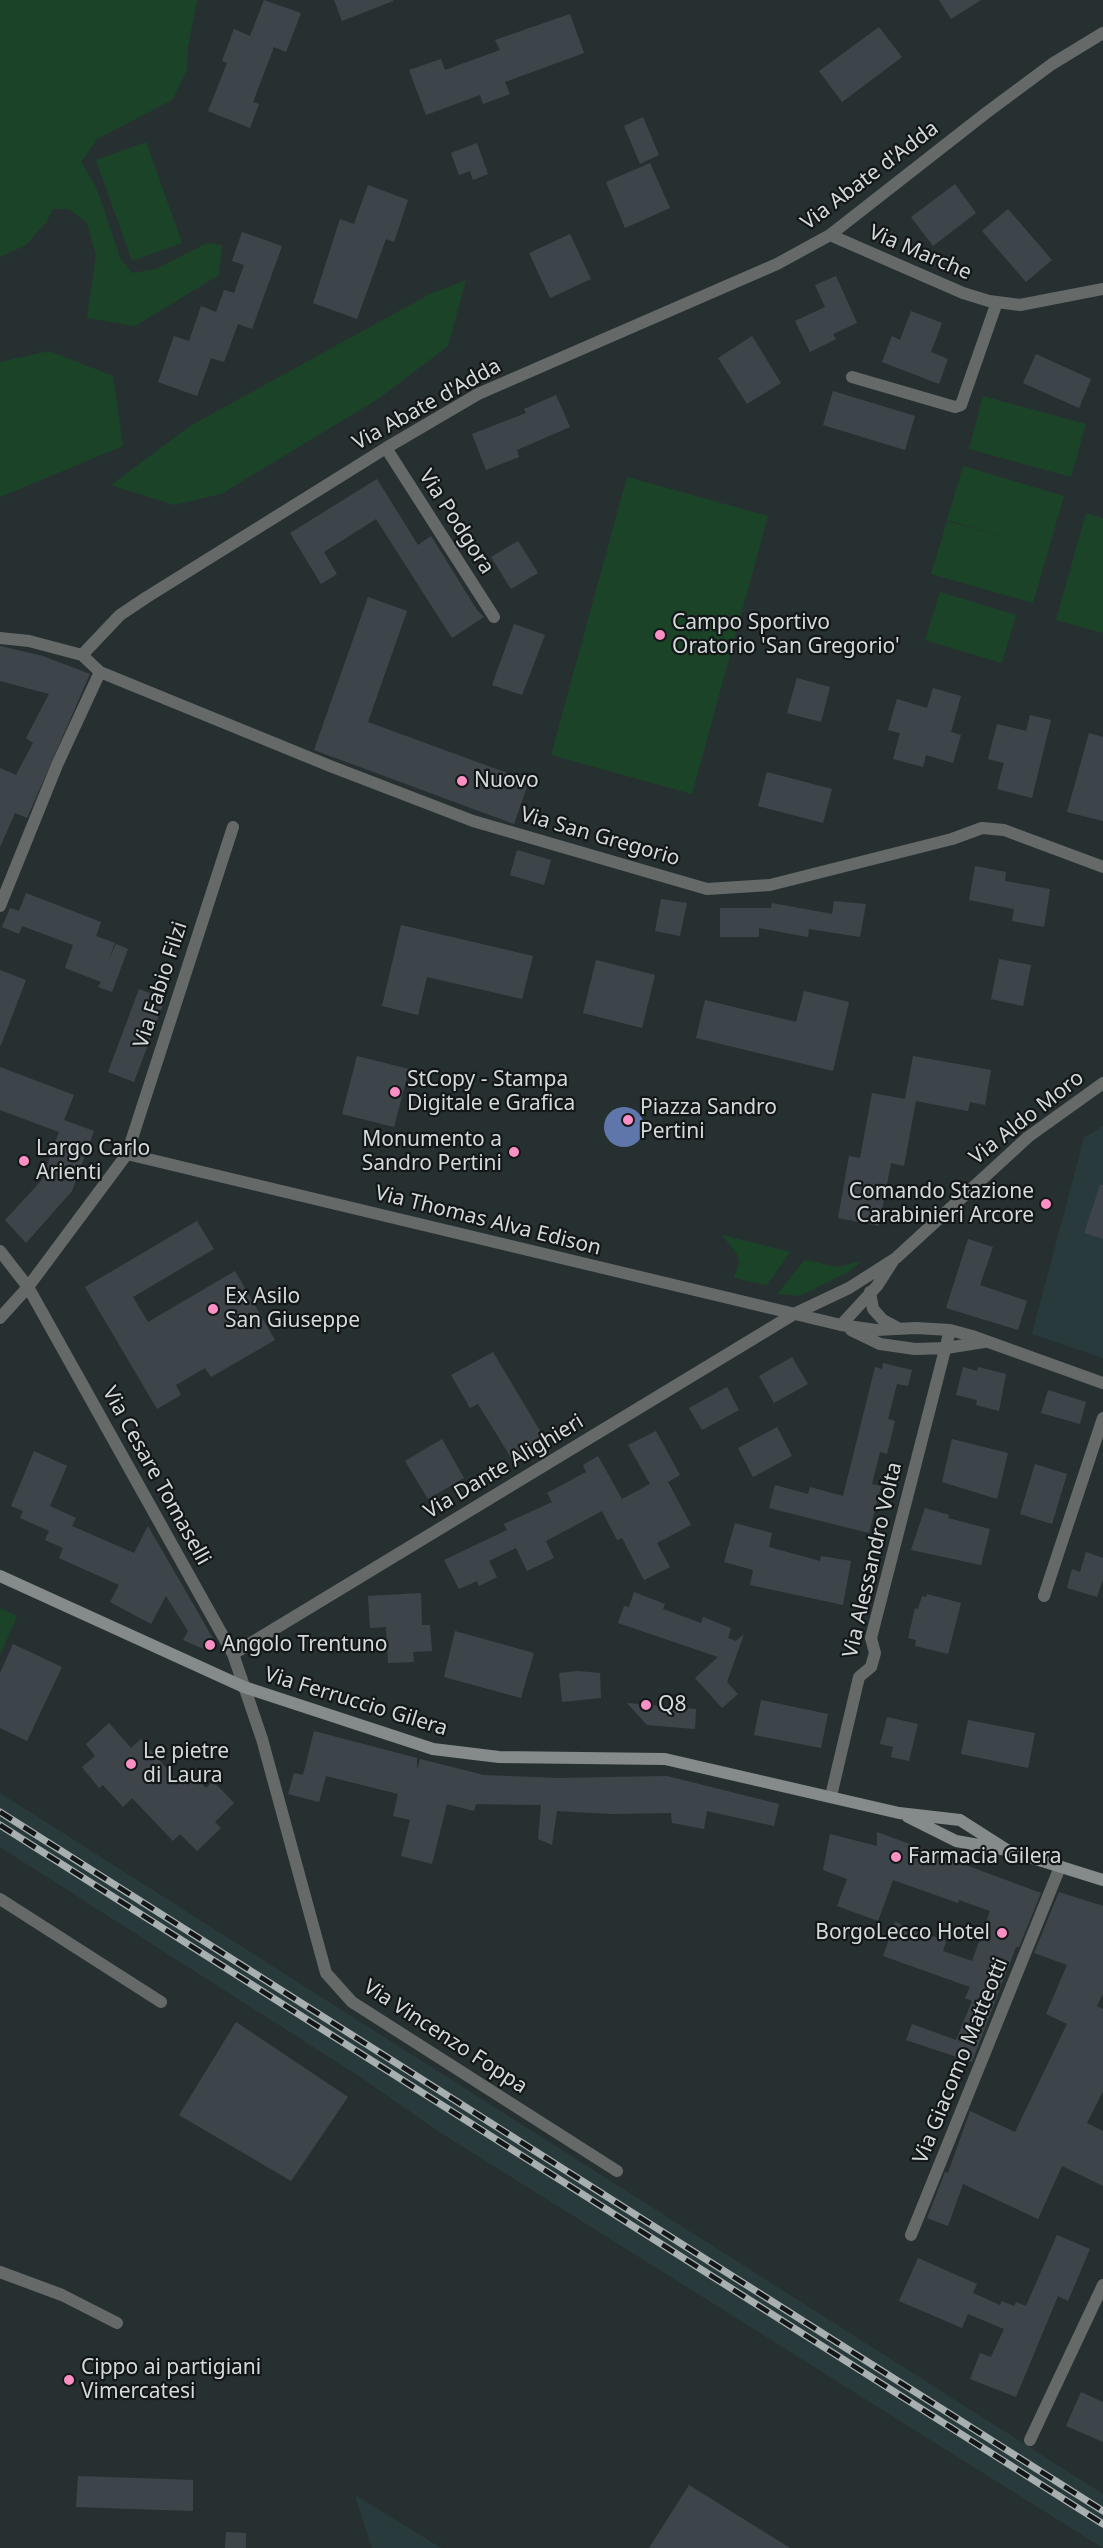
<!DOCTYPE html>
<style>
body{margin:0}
canvas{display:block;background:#273031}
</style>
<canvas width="1103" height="2548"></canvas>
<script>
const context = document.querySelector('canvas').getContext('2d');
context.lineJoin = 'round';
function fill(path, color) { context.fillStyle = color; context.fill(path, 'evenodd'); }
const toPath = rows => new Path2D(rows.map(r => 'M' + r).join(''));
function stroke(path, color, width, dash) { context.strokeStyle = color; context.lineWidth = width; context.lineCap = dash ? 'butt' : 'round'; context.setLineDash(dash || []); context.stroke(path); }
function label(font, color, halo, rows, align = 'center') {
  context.font = font + ' "Noto Sans",sans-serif'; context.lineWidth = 4.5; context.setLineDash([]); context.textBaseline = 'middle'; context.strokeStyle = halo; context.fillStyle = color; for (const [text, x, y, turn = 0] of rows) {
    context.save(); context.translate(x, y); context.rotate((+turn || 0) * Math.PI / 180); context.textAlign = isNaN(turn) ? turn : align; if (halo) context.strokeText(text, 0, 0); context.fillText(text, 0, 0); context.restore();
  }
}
const built = toPath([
 [1103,1126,1103,1358,1032,1334,1084,1138],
 [0,1793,1103,2494,1103,2548,438,2131,362,2078,0,1847],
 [355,2495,441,2548,372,2548]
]);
const green = toPath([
 [0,0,197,0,188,47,187,70,172,100,97,139,81,162,96,187,121,260,132,273,156,269,207,243,222,245,219,275,135,326,87,318,96,255,87,223,69,209,53,209,47,221,26,245,0,257],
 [146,142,182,243,132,261,96,160],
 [466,280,448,346,378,399,221,494,174,505,111,485,190,426,430,294],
 [49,351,113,376,123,446,0,497,0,362],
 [983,396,1086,424,1071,477,969,449],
 [963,466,1064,496,1033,603,931,574,947,521,1017,541,947,520],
 [627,477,768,516,692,794,551,755],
 [1086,513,1103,518,1103,633,1056,620],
 [940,592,1016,615,1002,663,925,640],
 [722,1235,790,1252,767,1285,734,1278,739,1263,737,1254],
 [805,1260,838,1267,862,1261,848,1272,800,1296,777,1294],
 [0,1608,17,1616,0,1655]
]);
const water = toPath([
 '604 1127a20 20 0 1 1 40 0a20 20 0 1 1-40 0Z'
]);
const building = toPath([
 [264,0,301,13,286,52,274,47,253,102,259,104,250,128,208,111,227,63,222,61,234,29,250,36],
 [334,0,393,0,393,1,342,21],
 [939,0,981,0,951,19],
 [570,14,584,53,505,82,510,94,483,104,480,95,426,115,409,70,441,59,445,70,500,50,495,40],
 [879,27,902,57,842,102,819,71],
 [643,117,659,155,640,164,624,126],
 [477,143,488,174,473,180,470,171,459,175,451,153],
 [650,163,670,208,625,228,606,182],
 [955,184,976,213,933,246,911,217],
 [368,185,408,200,394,242,386,239,357,319,313,303,340,219,354,224],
 [1008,209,1052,260,1026,282,982,231],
 [242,232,282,246,252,329,238,324,224,362,211,358,197,396,158,382,174,336,189,341,201,306,216,312,224,290,234,293,244,265,232,261],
 [570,234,591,279,550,298,529,253],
 [836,276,857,323,833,334,836,339,810,352,795,321,825,307,815,285],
 [911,311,942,323,931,352,948,359,939,384,882,362,892,336,900,340],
 [752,336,781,383,747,404,718,358],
 [1036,354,1091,379,1079,408,1023,383],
 [833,391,915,416,905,450,823,425],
 [556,395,570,427,517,450,519,457,486,470,472,434,526,413,524,409],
 [377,479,418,545,431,536,477,610,484,617,452,638,376,519,324,552,337,574,321,584,290,533],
 [518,541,538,573,511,589,491,557],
 [368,597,407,611,368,722,529,781,514,824,314,750],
 [514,624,545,635,522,695,492,685],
 [0,646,43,656,90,674,27,818,15,813,0,847,0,768,16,775,33,743,26,738,49,694,0,681],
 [797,678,830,687,821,722,787,713],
 [933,688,961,696,951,732,961,735,953,763,926,755,923,767,893,759,900,733,888,730,897,699,927,708],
 [1030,715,1051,720,1032,798,997,789,1004,763,988,759,997,724,1026,731],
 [1089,733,1103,737,1103,821,1067,812],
 [767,772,832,789,823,823,758,806],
 [517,850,551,860,544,885,510,875],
 [975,866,1006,872,1005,881,1050,889,1044,927,1012,921,1014,909,969,900],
 [26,893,101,922,96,936,115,943,108,961,116,944,128,949,112,992,98,987,101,982,65,968,73,945,22,926,19,934,2,927,10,908,19,911],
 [661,899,687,903,680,936,655,931],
 [834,901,866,904,860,937,809,929,808,937,759,928,759,937,720,937,720,908,771,908,772,903,832,914],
 [401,925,533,956,522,999,427,977,418,1015,382,1006],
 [999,959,1031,965,1023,1006,991,999],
 [596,960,655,975,642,1028,583,1013],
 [0,970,26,980,1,1045,0,1045],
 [139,989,165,999,134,1082,108,1072],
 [804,991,849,1002,833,1071,696,1038,705,1000,796,1022],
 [357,1056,409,1069,394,1127,342,1114],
 [913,1056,991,1070,985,1105,970,1102,968,1111,905,1099],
 [0,1067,74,1095,64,1120,94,1131,72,1191,26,1243,5,1220,42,1180,59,1132,0,1110],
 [872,1093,916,1101,904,1166,891,1163,879,1226,838,1218,849,1156,860,1158],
 [1100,1185,1103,1185,1103,1239,1084,1233],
 [197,1221,214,1249,133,1297,148,1322,235,1271,275,1340,211,1377,205,1368,176,1385,181,1395,157,1409,85,1287],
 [968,1239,993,1247,980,1285,1027,1301,1018,1330,946,1308],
 [493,1352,546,1441,513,1461,478,1404,470,1408,451,1375],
 [792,1357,808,1384,774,1403,759,1376],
 [883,1363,912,1370,908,1386,897,1384,888,1419,895,1421,887,1454,880,1452,872,1484,881,1486,869,1533,769,1508,775,1485,808,1494,810,1487,843,1496,875,1367,882,1369],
 [963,1367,977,1371,978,1367,1006,1374,999,1411,976,1405,977,1400,956,1395],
 [727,1387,739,1410,702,1430,689,1408],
 [1048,1390,1086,1402,1080,1424,1041,1413],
 [777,1427,792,1456,753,1477,738,1448],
 [656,1431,680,1475,668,1482,691,1525,657,1543,670,1567,644,1580,622,1538,617,1540,602,1511,546,1541,554,1558,527,1571,516,1548,489,1561,497,1577,479,1586,477,1581,459,1589,444,1560,507,1530,504,1524,552,1502,547,1493,586,1472,583,1465,598,1456,622,1499,650,1484,628,1445],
 [442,1439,464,1478,428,1499,405,1461],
 [952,1439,1008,1453,997,1499,942,1482],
 [34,1451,67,1466,50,1506,76,1518,72,1526,134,1553,148,1526,215,1642,208,1651,183,1640,188,1631,166,1596,151,1624,110,1602,119,1585,59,1558,63,1548,45,1540,49,1531,20,1518,23,1511,11,1506],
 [1035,1464,1067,1474,1052,1524,1020,1514],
 [925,1508,949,1515,948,1518,990,1529,981,1565,911,1550],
 [735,1523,772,1533,769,1547,820,1561,821,1556,851,1561,843,1605,750,1585,753,1570,724,1562],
 [1086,1552,1103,1558,1103,1579,1097,1597,1067,1588,1072,1569,1080,1572],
 [634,1592,665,1604,663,1609,701,1623,703,1617,731,1628,728,1638,736,1641,744,1634,727,1682,738,1694,722,1708,695,1678,718,1657,618,1623,624,1606,629,1607],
 [421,1593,422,1625,430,1625,432,1651,413,1652,414,1662,388,1663,386,1627,370,1628,368,1596],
 [927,1594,961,1603,948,1654,915,1646,916,1640,908,1638,915,1608,918,1609,922,1596,926,1597],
 [455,1631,534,1653,521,1698,444,1677],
 [13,1644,62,1667,27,1741,0,1728,0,1673],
 [578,1671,600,1673,601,1698,562,1702,559,1673],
 [761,1700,828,1714,821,1748,754,1735],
 [627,1703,696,1709,695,1729,647,1725],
 [887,1717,918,1724,909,1761,891,1757,893,1747,880,1744],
 [968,1720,1035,1733,1028,1768,961,1754],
 [109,1723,131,1748,141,1739,176,1779,187,1768,206,1788,213,1781,234,1803,215,1822,221,1828,197,1851,180,1834,173,1841,132,1798,123,1807,103,1785,99,1788,82,1767,95,1756,86,1744],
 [314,1731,417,1758,417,1770,420,1759,484,1775,558,1778,667,1776,779,1804,774,1826,707,1811,704,1829,672,1823,671,1813,611,1814,557,1811,552,1845,538,1839,541,1805,476,1804,474,1811,447,1804,432,1864,401,1856,410,1820,393,1816,398,1794,326,1776,319,1802,288,1794,294,1773,303,1775],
 [877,1832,1041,1893,1019,1947,1016,1947,972,2062,906,2040,912,2024,956,2040,972,2001,965,1998,970,1987,883,1956,895,1922,946,1941,943,1951,972,1961,990,1911,959,1900,958,1903,893,1880,878,1921,837,1906,847,1879,823,1870,830,1834,877,1846],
 [1059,1892,1103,1906,1103,1994,1097,2006,1103,2009,1103,2091,1087,2123,1103,2131,1103,2186,1062,2166,1038,2219,963,2184,948,2226,927,2218,945,2172,948,2173,970,2111,1015,2132,1067,2024,1046,2014,1067,1965,1034,1953],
 [236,2022,348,2097,291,2181,179,2115],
 [1057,2235,1090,2249,1068,2301,1058,2296,1016,2397,970,2379,980,2353,991,2357,1004,2329,968,2314,962,2328,899,2301,918,2258,977,2284,973,2293,1000,2305,1002,2301,1014,2306,1016,2302,1026,2306],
 [1081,2392,1103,2402,1103,2442,1066,2426],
 [78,2476,193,2480,193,2511,76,2507],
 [689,2485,790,2548,649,2548],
 [226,2532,246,2533,246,2548,225,2548]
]);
const minor = toPath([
 [830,235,963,293,989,301,1020,305,1103,289],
 [852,377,955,407,961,405,997,302],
 [386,448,494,617],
 [0,638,29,641,82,655],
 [82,655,120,615,147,597,386,448,478,394,777,264,830,235,986,113,1052,64,1103,33],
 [100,672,330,766,473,821,707,889,770,885,952,839,982,828,1004,830,1103,867],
 [0,906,57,765,100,672,82,655],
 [127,1154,841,1325,876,1330,916,1328,950,1330,972,1336,1103,1383],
 [0,1251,28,1287,233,1654,262,1739,326,1973,352,2002,617,2171],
 [870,1292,873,1309,883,1320,898,1328],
 [0,1318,28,1287,127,1154,233,827],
 [841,1325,877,1286,893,1261],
 [851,1330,880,1344,915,1349,946,1348,984,1342],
 [1044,1596,1103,1418],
 [233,1654,794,1314,849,1288,896,1258,1028,1137,1103,1083],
 [831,1796,859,1677,871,1667,875,1653,871,1638,950,1330],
 [0,1899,161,2002],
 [911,2235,1060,1867],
 [0,2272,62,2295,117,2323],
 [1030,2440,1103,2285]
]);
const secondary = toPath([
 [0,1576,244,1687,433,1749,499,1757,665,1759,899,1813,960,1820,1007,1850],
 [908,1817,956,1841,1007,1850,1103,1880]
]);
const rail = toPath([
 [0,1812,1103,2511],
 [0,1825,1103,2524]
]);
const markers = [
 [660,635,6,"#fc8fc3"],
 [462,781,6,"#fc8fc3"],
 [395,1092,6,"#fc8fc3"],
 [628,1120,6,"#fc8fc3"],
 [514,1152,6,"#fc8fc3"],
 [24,1161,6,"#fc8fc3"],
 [1046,1204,6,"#fc8fc3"],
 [213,1309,6,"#fc8fc3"],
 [210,1645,6,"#fc8fc3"],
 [646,1705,6,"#fc8fc3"],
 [131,1764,6,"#fc8fc3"],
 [896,1857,6,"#fc8fc3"],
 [1002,1933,6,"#fc8fc3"],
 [69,2380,6,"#fc8fc3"]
];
const streetNames = [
 ["Via Abate d'Adda",870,176,-37],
 ["Via Marche",920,253,23],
 ["Via Abate d'Adda",427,405,-29],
 ["Via Podgora",456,522,57],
 ["Via San Gregorio",600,837,16],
 ["Via Fabio Filzi",161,985,-72],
 ["Via Aldo Moro",1027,1118,-38],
 ["Via Thomas Alva Edison",488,1221,14],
 ["Via Dante Alighieri",504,1467,-31],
 ["Via Cesare Tomaselli",156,1476,61],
 ["Via Alessandro Volta",873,1560,-77],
 ["Via Ferruccio Gilera",356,1702,17],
 ["Via Vincenzo Foppa",445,2037,33],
 ["Via Giacomo Matteotti",961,2061,-68]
];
const poiNames = [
 ["Campo Sportivo",672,623],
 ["Oratorio 'San Gregorio'",672,647],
 ["Nuovo",474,781],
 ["StCopy - Stampa",407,1080],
 ["Digitale e Grafica",407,1104],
 ["Piazza Sandro",640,1108],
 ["Pertini",640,1132],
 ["Monumento a",502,1140,"right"],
 ["Sandro Pertini",502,1164,"right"],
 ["Largo Carlo",36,1149],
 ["Arienti",36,1173],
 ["Comando Stazione",1034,1192,"right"],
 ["Carabinieri Arcore",1034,1216,"right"],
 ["Ex Asilo",225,1297],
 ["San Giuseppe",225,1321],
 ["Angolo Trentuno",222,1645],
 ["Q8",658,1705],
 ["Le pietre",143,1752],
 ["di Laura",143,1776],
 ["Farmacia Gilera",908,1857],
 ["BorgoLecco Hotel",990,1933,"right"],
 ["Cippo ai partigiani",81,2368],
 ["Vimercatesi",81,2392]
];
fill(built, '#293a3c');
fill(green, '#1b4327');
fill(water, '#5f76aa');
fill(building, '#3e454a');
stroke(minor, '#656a69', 12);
stroke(secondary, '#848b8a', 12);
stroke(rail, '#a8afb0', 7);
stroke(rail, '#131718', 4.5, [14]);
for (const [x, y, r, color] of markers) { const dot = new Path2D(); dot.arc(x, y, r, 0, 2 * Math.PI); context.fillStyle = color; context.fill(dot); stroke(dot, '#131718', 2); }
label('21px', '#d4dadb', '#131718', streetNames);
label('21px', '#d4dadb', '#131718', poiNames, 'left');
</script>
